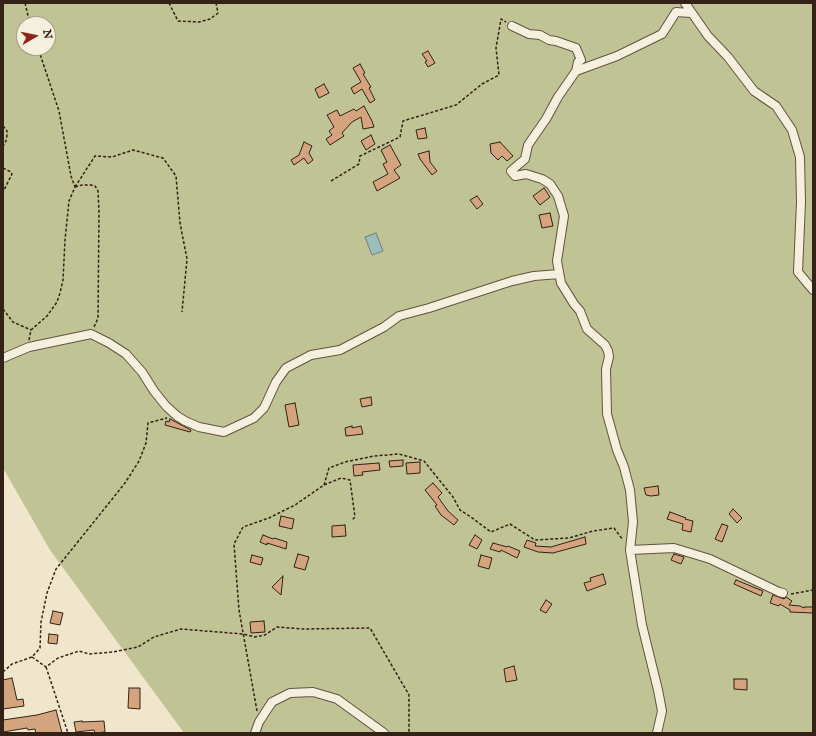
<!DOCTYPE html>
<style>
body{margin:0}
#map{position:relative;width:816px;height:736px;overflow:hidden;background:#f0e6cb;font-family:"IM FELL English",serif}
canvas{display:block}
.frame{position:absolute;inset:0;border:4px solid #342117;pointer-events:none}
.north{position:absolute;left:16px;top:16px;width:40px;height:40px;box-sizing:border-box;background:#f5efdd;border:1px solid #a89d8e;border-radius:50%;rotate:81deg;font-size:11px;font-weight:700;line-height:16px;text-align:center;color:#342117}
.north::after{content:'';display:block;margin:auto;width:14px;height:18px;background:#8f2418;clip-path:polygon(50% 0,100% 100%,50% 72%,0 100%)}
</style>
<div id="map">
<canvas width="816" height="736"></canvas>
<div class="frame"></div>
<div class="north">N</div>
</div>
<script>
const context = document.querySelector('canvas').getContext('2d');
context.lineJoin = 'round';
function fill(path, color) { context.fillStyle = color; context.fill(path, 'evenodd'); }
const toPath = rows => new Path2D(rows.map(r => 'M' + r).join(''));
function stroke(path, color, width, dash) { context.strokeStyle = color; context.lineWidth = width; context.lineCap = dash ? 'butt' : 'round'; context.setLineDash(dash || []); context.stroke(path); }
const green = toPath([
 [3,3,813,3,813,733,184,733,50,550,3,468],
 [24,24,48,24,48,48,24,48]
]);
const water = toPath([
 [376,233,383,251,372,255,365,237,376,233]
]);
const building = toPath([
 [428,51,435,63,428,67,425,62,427,61,422,54,428,51],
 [360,64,365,73,363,74,371,87,369,88,375,100,370,103,362,89,354,94,351,88,361,82,353,68,360,64],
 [324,84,329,93,319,98,315,89,324,84],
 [364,106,372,121,374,127,363,129,361,117,352,122,342,133,344,136,330,145,326,139,332,135,329,131,334,127,327,115,337,110,340,116,354,109,356,111,364,106],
 [425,128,427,138,418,139,416,130,425,128],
 [371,135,375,144,366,150,361,141,371,135],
 [304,142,312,146,309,153,313,160,308,164,304,158,294,165,291,160,299,155,304,142],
 [500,142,513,156,507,161,502,156,498,160,491,153,490,144,500,142],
 [390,145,401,165,394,170,400,178,377,191,373,182,388,174,383,164,387,162,381,150,390,145],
 [429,151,430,162,437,171,432,175,420,159,418,154,429,151],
 [544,188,550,197,540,205,533,196,544,188],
 [477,196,483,204,477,209,470,200,477,196],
 [550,213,553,226,542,228,539,215,550,213],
 [371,397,372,405,362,407,360,399,371,397],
 [295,403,299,425,289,427,285,405,295,403],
 [170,419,191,430,190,432,165,425,166,421,169,422,170,419],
 [352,426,352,428,361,426,363,434,346,436,345,428,352,426],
 [403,460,403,466,390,467,389,461,403,460],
 [420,462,420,473,407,474,406,463,420,462],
 [379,463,380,470,362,472,363,475,354,476,353,465,379,463],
 [433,483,442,493,438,497,448,511,458,520,454,525,441,515,435,506,437,505,425,490,433,483],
 [658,486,659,495,651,496,646,495,644,488,658,486],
 [733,509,742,518,737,523,729,514,733,509],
 [670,512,686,518,685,519,693,521,691,532,682,530,683,524,667,519,670,512],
 [281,516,294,519,292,529,279,526,281,516],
 [722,524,728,526,722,542,715,539,722,524],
 [345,525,346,536,332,537,332,526,345,525],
 [263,535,273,539,274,538,287,542,286,549,267,543,267,545,260,542,263,535],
 [475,535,482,540,477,549,469,545,475,535],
 [585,537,586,544,553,553,538,552,524,547,527,540,536,543,535,546,551,547,585,537],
 [493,543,507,547,508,546,520,551,517,558,501,550,500,552,490,549,493,543],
 [298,554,309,557,305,570,294,567,298,554],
 [674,554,684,557,681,564,671,560,674,554],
 [252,555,263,558,261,565,250,562,252,555],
 [481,555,492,558,489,569,478,566,481,555],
 [603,574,606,584,587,591,584,583,591,581,590,578,603,574],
 [283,576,282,586,281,595,272,587,283,576],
 [736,580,763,591,761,596,734,584,736,580],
 [773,595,784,599,786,597,792,601,789,605,800,606,804,608,804,607,813,607,813,613,790,612,790,610,780,604,779,606,770,603,773,595],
 [546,600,552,604,546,613,540,610,546,600],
 [53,611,63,613,60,625,50,623,53,611],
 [264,621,265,632,251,633,250,622,264,621],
 [49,634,58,635,57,644,48,643,49,634],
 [514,666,517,680,506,682,504,669,514,666],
 [12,678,17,700,23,699,24,706,3,709,3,680,12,678],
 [734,679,747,679,747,690,734,689,734,679],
 [129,688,140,688,140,709,128,708,129,688],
 [56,710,62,733,36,733,35,729,28,730,27,728,3,732,3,720,37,715,56,710],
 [82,721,82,722,104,721,105,732,95,733,94,730,76,732,74,722,82,721]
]);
const path = toPath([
 [25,3,30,24],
 [169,3,178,21,199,22,210,19,218,13,216,3],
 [3,126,7,131,7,135,6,141,3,146],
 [3,168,11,172,12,174,3,192],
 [331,181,359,164,360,156,400,137,403,121,456,105,482,84,499,75,496,48,501,19,506,22],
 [75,187,95,156,112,157,133,150,163,158,176,176,180,223,187,259,182,312],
 [75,187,82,185,91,185,95,186,98,191,99,212,98,318,94,327],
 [3,309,13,322,31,330],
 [29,340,31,330,47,316,57,302,60,293,63,280,65,240,69,201,75,187,71,176,59,111,38,48],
 [324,485,329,468,345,462,374,456,399,454,424,461,453,497,460,510,471,517,491,532,510,524,535,540,569,538,593,531,614,528,623,540],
 [791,594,813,590],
 [32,657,46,667,58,658,79,651,89,654,113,652,138,647,154,637,181,629,243,634,255,637,265,635,277,627,303,629,370,628,409,695,409,733],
 [46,667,68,733],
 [3,672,12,664,32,657,40,648,41,622,47,593,56,569,93,523,125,483,139,461,146,443,148,423,167,418],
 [257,711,239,610,234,544,243,527,269,518,295,505,324,485,341,478,350,480,355,517,352,520]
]);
const minor = toPath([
 [685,3,708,36,728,57,754,91,776,106,792,130,800,157,801,202,798,272,813,290],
 [512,26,529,34,540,35,549,40,556,41,576,48,581,60,578,62,576,71],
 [3,358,29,347,91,334,109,343,126,354,142,372,154,391,166,406,177,416,185,421,199,427,224,432,254,418,264,408,276,382,286,368,311,355,340,350,384,327,399,316,429,308,512,281,534,276,559,274],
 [630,550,674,548,710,559,779,592,783,593],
 [255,733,259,722,272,702,290,693,313,692,337,699,384,733],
 [657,733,662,711,658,690,642,625,630,550,633,522,630,490,624,467,617,450,607,414,606,369,609,357,608,351,605,345,587,329,580,311,574,304,561,283,557,261,564,216,558,196,550,184,542,179,526,174,515,176,511,171,525,159,528,145,546,119,558,97,576,71,617,56,662,34,676,12,691,13]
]);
fill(green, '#c0c393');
fill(water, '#9bbebb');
stroke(water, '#727f79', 1);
fill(building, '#d4a47e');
stroke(building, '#342117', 1);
stroke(minor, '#635244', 10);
stroke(path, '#342117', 1.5, [3, 2]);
stroke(minor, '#f5efdd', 8);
</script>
